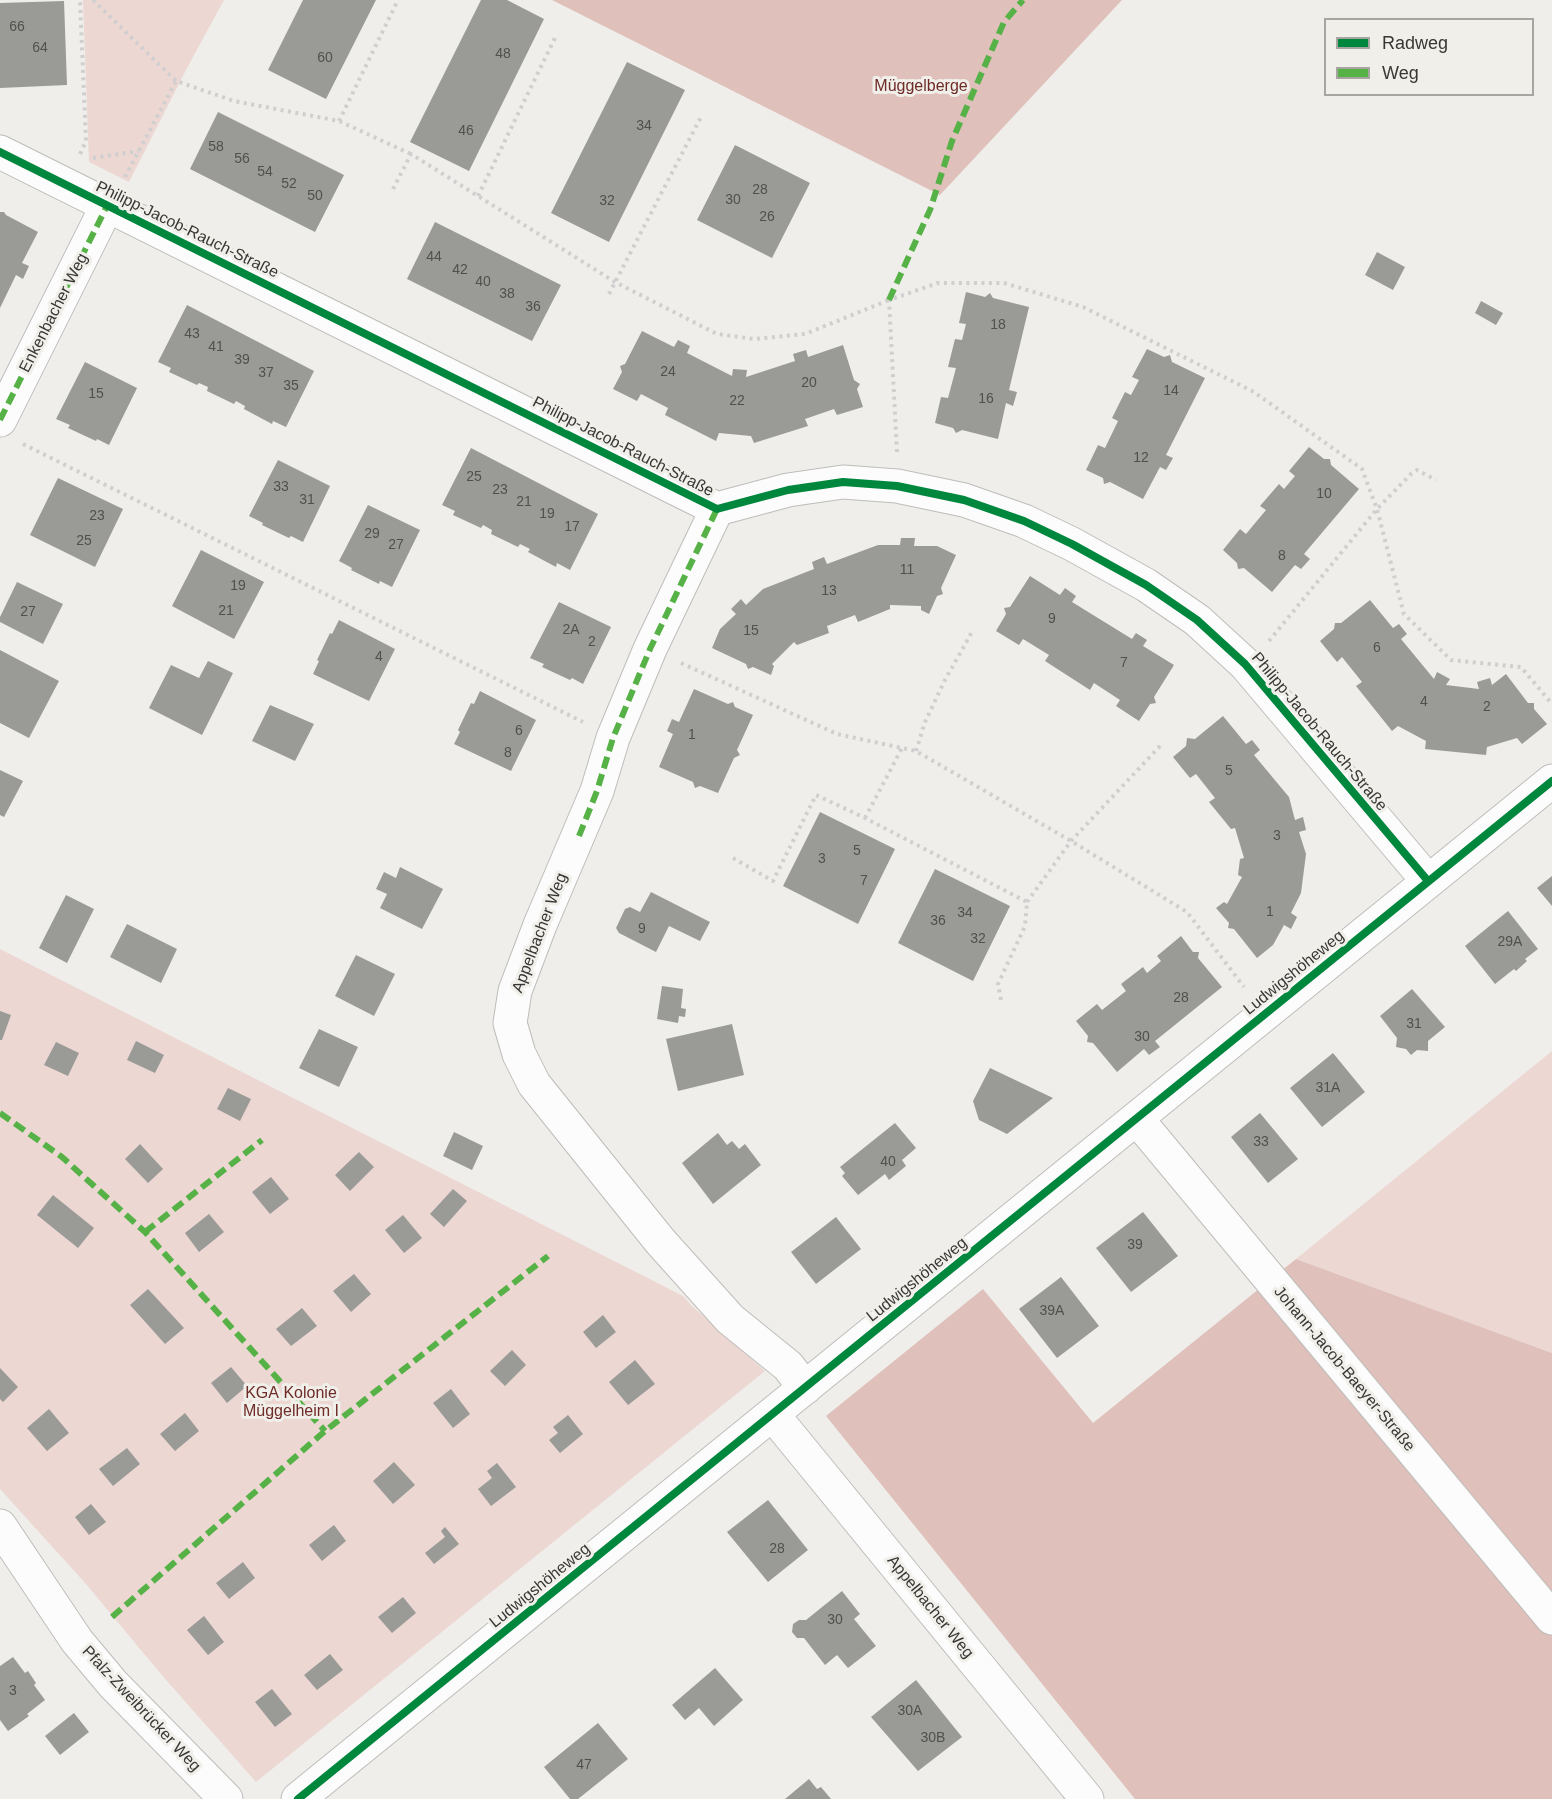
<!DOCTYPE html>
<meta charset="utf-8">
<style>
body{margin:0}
#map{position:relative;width:1552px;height:1799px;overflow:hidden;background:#efeeea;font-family:Helvetica,sans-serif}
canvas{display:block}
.legend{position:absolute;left:1324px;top:18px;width:210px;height:78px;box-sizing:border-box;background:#f0efe9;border:2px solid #a6a5a1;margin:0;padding:8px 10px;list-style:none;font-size:18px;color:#383735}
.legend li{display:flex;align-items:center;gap:12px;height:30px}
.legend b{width:30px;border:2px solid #a6a5a1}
</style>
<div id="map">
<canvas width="1552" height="1799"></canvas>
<ul class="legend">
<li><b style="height:8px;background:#00873e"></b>Radweg</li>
<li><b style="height:8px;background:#56b246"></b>Weg</li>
</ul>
</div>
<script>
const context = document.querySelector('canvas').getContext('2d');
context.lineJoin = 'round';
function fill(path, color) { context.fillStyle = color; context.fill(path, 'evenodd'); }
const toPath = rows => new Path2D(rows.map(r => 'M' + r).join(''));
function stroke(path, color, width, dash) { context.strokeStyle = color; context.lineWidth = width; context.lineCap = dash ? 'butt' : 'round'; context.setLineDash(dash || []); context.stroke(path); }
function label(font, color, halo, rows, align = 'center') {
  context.font = font + ' Helvetica,sans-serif'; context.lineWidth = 6; context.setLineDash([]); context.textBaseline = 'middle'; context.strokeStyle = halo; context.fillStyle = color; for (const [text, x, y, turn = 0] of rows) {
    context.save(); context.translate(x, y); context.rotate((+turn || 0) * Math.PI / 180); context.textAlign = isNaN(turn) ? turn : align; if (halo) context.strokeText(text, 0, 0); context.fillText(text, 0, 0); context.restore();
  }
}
const green = toPath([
 [83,0,224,0,187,68,129,182,89,162],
 [0,949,683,1296,691,1305,765,1371,256,1782,160,1673,86,1584,0,1489],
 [1552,1051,1552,1353,1296,1259]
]);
const forest = toPath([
 [552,0,1122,0,940,195],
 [1296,1259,1552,1353,1552,1799,1135,1799,826,1416,983,1289,1093,1423]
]);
const building = toPath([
 [303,0,376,0,326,99,268,70],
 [481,0,507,0,544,19,469,171,410,142],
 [64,1,67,85,0,88,0,3],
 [627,62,685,90,609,242,551,213],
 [218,112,344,175,315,232,190,169],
 [735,145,810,183,772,258,697,220],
 [0,212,4,212,6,215,38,232,22,263,29,266,23,279,16,275,0,308],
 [435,222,561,285,532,341,407,279],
 [1377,252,1405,267,1393,290,1365,275],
 [966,292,985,297,990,293,993,298,1029,307,1009,390,1017,392,1013,406,1006,403,998,439,962,430,956,433,953,428,935,423,941,397,948,398,956,368,948,367,955,339,962,340,966,324,959,323],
 [1481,301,1503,313,1496,325,1475,313],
 [187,305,314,371,286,427,273,421,272,424,244,409,245,406,236,401,234,404,207,391,208,387,199,383,197,385,169,372,171,368,158,362],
 [642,331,674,347,678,340,690,346,687,353,732,376,733,369,747,370,746,377,795,361,793,354,806,350,808,357,843,345,854,380,860,384,857,389,863,407,837,415,834,409,805,419,808,426,754,443,751,436,719,433,716,441,665,415,668,408,641,394,637,401,613,389,622,372,620,366,625,364],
 [1147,349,1164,357,1170,355,1172,362,1205,378,1166,455,1173,458,1166,470,1160,467,1143,499,1110,482,1104,484,1103,478,1086,470,1098,445,1105,448,1118,421,1112,418,1125,392,1131,395,1139,380,1132,377],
 [85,362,137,388,109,445,97,439,96,441,68,428,70,425,56,419],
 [1309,447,1324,459,1330,459,1331,465,1359,489,1304,554,1310,559,1301,569,1295,565,1272,592,1244,568,1238,569,1237,563,1223,550,1240,529,1246,534,1266,510,1260,506,1279,484,1284,489,1295,476,1289,471],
 [471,448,598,514,570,570,557,563,556,567,528,552,530,549,520,544,518,547,491,534,492,530,483,525,481,528,453,515,455,511,442,505],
 [278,460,330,486,303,542,291,536,289,538,262,525,263,523,249,516],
 [58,478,123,509,95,567,30,535],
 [368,505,420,530,392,587,380,581,379,584,351,570,352,568,339,561],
 [901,538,915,538,914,546,937,546,956,555,941,588,943,594,937,596,929,614,921,610,921,606,890,605,890,609,858,622,855,615,827,626,829,633,797,645,794,642,772,664,774,666,771,675,753,667,748,669,746,664,712,648,720,629,736,614,731,609,741,599,746,605,763,589,814,569,812,562,824,557,827,564,878,545,900,545],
 [201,550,264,582,234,639,172,606],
 [1030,576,1060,595,1065,588,1076,596,1072,602,1132,639,1136,633,1147,640,1143,646,1174,665,1154,697,1156,703,1150,704,1139,721,1116,706,1120,700,1094,683,1090,690,1045,661,1049,655,1023,639,1019,645,996,631,1006,614,1004,608,1010,607],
 [17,582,63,604,43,644,0,622,0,617],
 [1370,600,1393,628,1399,624,1407,634,1401,639,1434,679,1437,672,1450,679,1446,685,1479,689,1477,682,1490,678,1492,685,1506,674,1528,703,1534,703,1534,709,1547,724,1522,744,1517,738,1487,747,1486,755,1425,749,1426,741,1398,726,1392,731,1356,686,1362,682,1342,657,1337,662,1320,641,1334,629,1335,623,1341,623],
 [559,602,611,627,583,684,572,678,570,680,542,667,544,664,530,658],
 [339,620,395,649,369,701,313,674,319,661,317,660,330,633,332,634],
 [0,650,59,681,29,738,0,723],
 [208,661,233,673,202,735,149,708,171,665,199,678],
 [694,689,728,704,733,702,735,707,753,715,737,750,740,755,734,758,718,793,700,786,695,788,693,782,659,767,673,734,667,731,672,719,679,722],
 [480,691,536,720,511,771,454,744,460,732,458,730,471,703,474,704],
 [270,705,314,724,295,761,252,741],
 [1223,716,1246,744,1252,740,1260,750,1254,755,1289,797,1295,820,1303,817,1306,830,1299,832,1306,854,1301,893,1291,913,1297,917,1291,929,1284,925,1273,945,1257,958,1234,929,1228,928,1229,923,1216,908,1224,902,1227,904,1242,877,1238,875,1240,859,1244,858,1235,828,1231,829,1209,802,1215,798,1196,774,1190,778,1173,757,1186,746,1187,738,1195,739],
 [0,770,23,781,4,817,0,815],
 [820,812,895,849,858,924,783,886],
 [400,867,443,889,422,929,380,908,387,894,376,889,384,872,396,878],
 [935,869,1010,906,973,981,898,943],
 [1552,876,1552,906,1537,888],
 [651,892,710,922,700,941,669,926,656,952,619,933,616,928,625,909,630,907,640,912],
 [66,895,94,909,67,963,39,948],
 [1508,911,1538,949,1525,959,1527,961,1516,971,1514,969,1495,984,1465,946],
 [127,924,177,949,161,983,110,957],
 [1181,936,1193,952,1199,952,1198,958,1222,987,1155,1041,1160,1047,1149,1055,1144,1049,1117,1072,1093,1043,1087,1042,1088,1036,1076,1021,1097,1004,1102,1010,1126,991,1121,984,1143,967,1147,973,1161,961,1157,956],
 [356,955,395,974,374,1016,335,996],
 [662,986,683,989,681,1008,686,1009,685,1017,679,1016,678,1023,657,1019],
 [1412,989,1445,1027,1428,1041,1428,1051,1417,1050,1411,1055,1406,1049,1396,1047,1397,1038,1380,1016],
 [0,1011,11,1015,2,1040,0,1040],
 [732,1024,744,1075,678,1091,666,1039],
 [319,1029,358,1047,339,1087,299,1068],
 [136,1041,164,1055,155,1073,127,1060],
 [56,1042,79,1053,68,1076,44,1065],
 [1333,1053,1365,1092,1322,1127,1290,1088],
 [990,1068,1053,1098,1007,1134,979,1120,973,1101],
 [228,1088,251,1099,240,1121,217,1109],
 [1260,1113,1298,1159,1268,1183,1231,1137],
 [895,1123,916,1148,902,1160,906,1166,889,1180,885,1174,858,1195,842,1176,845,1173,840,1167],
 [454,1132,483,1146,472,1170,443,1156],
 [718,1133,727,1145,732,1141,739,1149,745,1144,761,1165,713,1204,682,1163],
 [140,1144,163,1169,148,1183,125,1159],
 [359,1152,374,1167,350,1191,335,1175],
 [271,1177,289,1199,270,1214,252,1192],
 [453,1189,467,1201,444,1227,430,1214],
 [53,1195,94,1228,78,1248,37,1215],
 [1143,1212,1178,1256,1131,1292,1096,1248],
 [209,1214,224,1232,199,1252,185,1233],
 [403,1215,422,1238,404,1253,385,1230],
 [836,1217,861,1249,816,1284,791,1252],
 [354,1274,371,1294,351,1312,333,1291],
 [1061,1277,1099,1326,1057,1358,1019,1309],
 [148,1289,184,1328,165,1344,130,1305],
 [302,1308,317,1326,291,1346,276,1329],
 [603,1315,616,1332,596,1348,583,1332],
 [512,1350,526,1365,505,1386,490,1371],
 [635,1360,655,1384,628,1405,609,1382],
 [231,1367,247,1386,227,1403,211,1383],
 [0,1368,18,1387,3,1402,0,1399],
 [451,1389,470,1414,453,1428,433,1403],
 [49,1409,69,1433,47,1451,27,1428],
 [185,1413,199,1431,175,1451,160,1434],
 [568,1415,583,1434,560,1453,549,1440,558,1433,553,1427],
 [127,1448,140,1464,113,1486,99,1469],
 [394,1462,415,1485,393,1504,373,1481],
 [497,1463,516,1487,491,1506,478,1489,492,1478,487,1471],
 [768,1500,808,1550,768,1582,727,1532],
 [91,1504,106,1522,89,1535,75,1517],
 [334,1525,346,1541,322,1561,309,1545],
 [445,1527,459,1544,434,1564,425,1553,445,1537,441,1531],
 [243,1562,255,1578,229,1599,216,1583],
 [842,1591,860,1614,854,1619,876,1646,848,1668,837,1655,825,1665,804,1638,797,1638,792,1632,793,1624,799,1620,806,1620],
 [403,1597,416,1613,392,1633,378,1617],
 [204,1616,224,1642,208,1655,187,1630],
 [330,1654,343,1670,317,1690,304,1675],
 [13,1657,25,1673,28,1671,36,1683,34,1685,45,1700,27,1714,29,1716,8,1731,0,1720,0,1666],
 [715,1668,743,1700,714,1726,699,1708,685,1720,672,1705],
 [916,1680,962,1737,918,1771,871,1717],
 [272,1689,292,1714,275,1727,255,1702],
 [74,1713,89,1732,60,1755,45,1736],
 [598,1723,628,1759,578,1799,570,1799,544,1767],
 [809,1779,817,1789,821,1787,831,1799,785,1799]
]);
const path = toPath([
 [93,0,176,81],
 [339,121,398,0],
 [80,154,86,141,80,0],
 [93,158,139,151],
 [125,177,176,81,234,101,339,121,411,154],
 [393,189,411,154,615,282,717,334,754,339,805,334,889,300],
 [478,196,555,38],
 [609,294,702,115],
 [23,444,583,722],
 [897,452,889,300,938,283,1004,283,1083,307,1254,392,1362,469,1377,509,1404,614,1451,660,1521,667,1552,704],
 [1269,641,1377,509,1411,474,1417,470,1436,480],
 [681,663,837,734,916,751,1071,841,1187,912,1244,987],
 [916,751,925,722,945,680,972,632],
 [865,818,902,748],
 [733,858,773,881,816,795,865,818,1027,902,1025,926,998,984,1001,1000],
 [1027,902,1071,841,1161,745]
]);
const minor = toPath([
 [0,152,717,509,788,490,843,482,897,486,964,500,1024,521,1072,544,1146,585,1197,620,1245,664,1428,881],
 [0,420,107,206],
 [717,509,650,649,613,738,597,791,540,925,515,991,510,1023,519,1054,534,1084,660,1241,730,1319,788,1366,805,1388],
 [1137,1119,1552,1618],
 [773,1415,1087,1799],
 [0,1526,77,1641,113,1684,226,1799],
 [298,1799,1552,781]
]);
const quiet = toPath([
 [889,300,930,210,952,141,1004,22,1023,0],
 [0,420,107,206],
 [579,836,597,791,613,738,650,649,717,509],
 [0,1113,62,1157,145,1232,325,1431],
 [145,1232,262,1140],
 [112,1617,325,1431,548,1256]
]);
const cycleway = toPath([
 [0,152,717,509,788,490,843,482,897,486,964,500,1024,521,1072,544,1146,585,1197,620,1245,664,1428,881],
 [298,1799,1552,781]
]);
const numberNames = [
 ["66",17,27],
 ["64",40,48],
 ["48",503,54],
 ["60",325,58],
 ["34",644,126],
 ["46",466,131],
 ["58",216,147],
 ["56",242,159],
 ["54",265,172],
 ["52",289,184],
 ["28",760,190],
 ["50",315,196],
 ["30",733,200],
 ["32",607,201],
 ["26",767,217],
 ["44",434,257],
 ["42",460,270],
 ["40",483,282],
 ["38",507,294],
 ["36",533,307],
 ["18",998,325],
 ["43",192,334],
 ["41",216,347],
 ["39",242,360],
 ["24",668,372],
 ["37",266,373],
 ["20",809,383],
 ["35",291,386],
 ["14",1171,391],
 ["15",96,394],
 ["16",986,399],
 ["22",737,401],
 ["12",1141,458],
 ["25",474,477],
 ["33",281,487],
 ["23",500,490],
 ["10",1324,494],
 ["31",307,500],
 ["21",524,502],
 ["19",547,514],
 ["23",97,516],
 ["17",572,527],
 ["29",372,534],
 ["25",84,541],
 ["27",396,545],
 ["8",1282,556],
 ["11",907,570],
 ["19",238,586],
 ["13",829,591],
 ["21",226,611],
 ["27",28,612],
 ["9",1052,619],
 ["2A",571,630],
 ["15",751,631],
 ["2",592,642],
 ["6",1377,648],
 ["4",379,657],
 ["7",1124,663],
 ["4",1424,702],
 ["2",1487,707],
 ["6",519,731],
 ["1",692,735],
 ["8",508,753],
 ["5",1229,771],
 ["3",1277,836],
 ["5",857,851],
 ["3",822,859],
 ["7",864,881],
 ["1",1270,912],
 ["34",965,913],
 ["36",938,921],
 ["9",642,929],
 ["32",978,939],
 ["29A",1510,942],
 ["28",1181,998],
 ["31",1414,1024],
 ["30",1142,1037],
 ["31A",1328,1088],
 ["33",1261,1142],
 ["40",888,1162],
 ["39",1135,1245],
 ["39A",1052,1311],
 ["28",777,1549],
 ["30",835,1620],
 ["3",13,1691],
 ["30A",910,1711],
 ["30B",933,1738],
 ["47",584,1765]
];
const parkNames = [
 ["Müggelberge",921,87],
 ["KGA Kolonie",291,1394],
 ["Müggelheim I",291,1412]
];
const streetNames = [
 ["Philipp-Jacob-Rauch-Straße",187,230,26],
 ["Enkenbacher Weg",54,313,-63],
 ["Philipp-Jacob-Rauch-Straße",623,447,27],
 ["Philipp-Jacob-Rauch-Straße",1319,732,50],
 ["Appelbacher Weg",540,933,-69],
 ["Ludwigshöheweg",1294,973,-39],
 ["Ludwigshöheweg",917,1280,-39],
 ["Johann-Jacob-Baeyer-Straße",1344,1369,50],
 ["Ludwigshöheweg",540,1586,-39],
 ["Appelbacher Weg",930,1607,51],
 ["Pfalz-Zweibrücker Weg",141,1709,47]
];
fill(green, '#ecd7d3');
fill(forest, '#dfc0bb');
fill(building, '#9a9a97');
stroke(minor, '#bebdba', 35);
stroke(path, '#d0cfcf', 4, [3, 4.5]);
stroke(minor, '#fdfcfc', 33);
stroke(quiet, '#56b246', 6, [12, 6]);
stroke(cycleway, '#00873e', 8);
label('14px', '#50504e', null, numberNames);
label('16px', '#6f2b27', '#f0efe9', parkNames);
label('16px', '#383735', '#f0efe9', streetNames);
</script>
